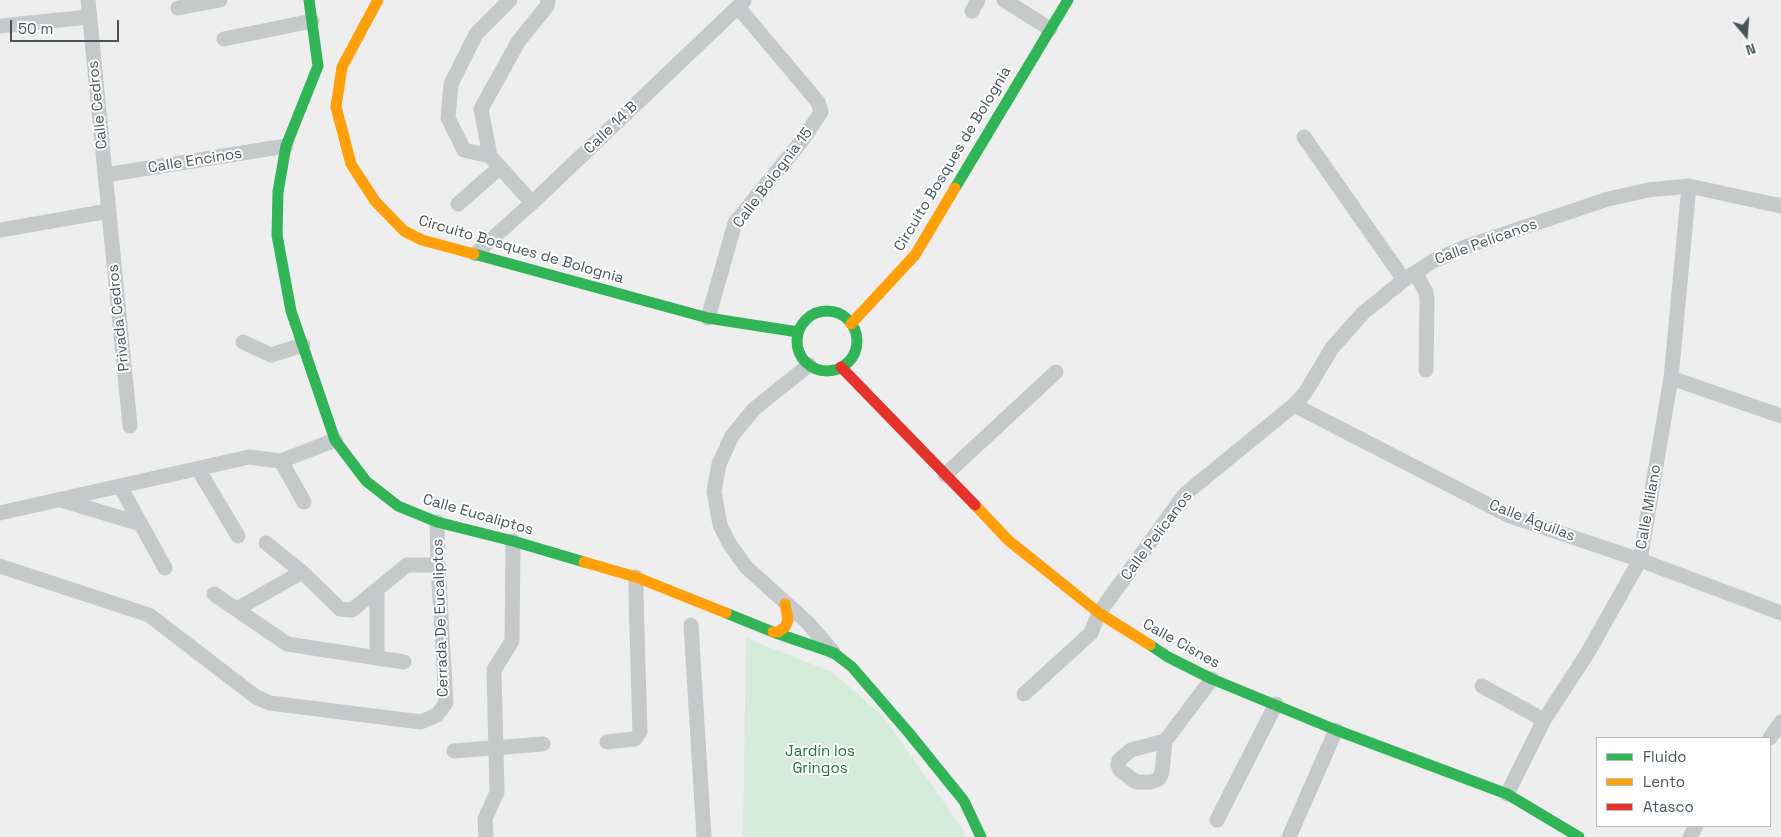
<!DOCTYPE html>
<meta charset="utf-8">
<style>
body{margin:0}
#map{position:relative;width:1781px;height:837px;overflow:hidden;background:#efeeee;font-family:"Space Grotesk",sans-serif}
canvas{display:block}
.legend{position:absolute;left:1596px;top:737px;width:175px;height:90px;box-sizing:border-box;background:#fff;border:1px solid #b5bbbd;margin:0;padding:6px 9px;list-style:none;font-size:15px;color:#475459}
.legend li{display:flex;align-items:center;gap:10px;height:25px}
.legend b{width:25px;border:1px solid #b5bbbd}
.north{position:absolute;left:1721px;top:10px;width:50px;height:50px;-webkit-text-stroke:4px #fff;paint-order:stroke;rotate:162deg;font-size:14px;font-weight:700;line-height:20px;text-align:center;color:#475459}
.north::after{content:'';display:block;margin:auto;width:18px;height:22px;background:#475459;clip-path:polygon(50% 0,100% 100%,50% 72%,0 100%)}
.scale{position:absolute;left:10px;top:20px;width:109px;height:22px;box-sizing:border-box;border:2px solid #475459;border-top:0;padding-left:6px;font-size:15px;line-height:18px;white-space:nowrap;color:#475459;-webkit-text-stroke:4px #fff;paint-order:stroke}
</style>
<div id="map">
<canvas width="1781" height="837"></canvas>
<ul class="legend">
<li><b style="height:6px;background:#30b455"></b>Fluido</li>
<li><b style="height:6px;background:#ff9f0a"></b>Lento</li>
<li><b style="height:6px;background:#e5322d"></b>Atasco</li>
</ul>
<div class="north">N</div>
<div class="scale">50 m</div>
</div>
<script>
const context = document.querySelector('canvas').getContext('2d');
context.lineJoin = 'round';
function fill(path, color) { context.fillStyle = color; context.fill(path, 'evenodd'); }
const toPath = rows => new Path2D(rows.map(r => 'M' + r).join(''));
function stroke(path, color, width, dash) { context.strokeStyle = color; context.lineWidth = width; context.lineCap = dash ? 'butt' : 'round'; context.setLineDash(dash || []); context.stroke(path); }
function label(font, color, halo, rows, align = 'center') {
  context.font = font + ' "Space Grotesk",sans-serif'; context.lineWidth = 4; context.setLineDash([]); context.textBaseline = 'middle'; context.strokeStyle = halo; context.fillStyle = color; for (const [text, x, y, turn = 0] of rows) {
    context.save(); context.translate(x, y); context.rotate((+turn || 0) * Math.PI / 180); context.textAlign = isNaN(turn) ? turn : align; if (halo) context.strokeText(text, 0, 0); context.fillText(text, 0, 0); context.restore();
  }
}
const green = toPath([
 [746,638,832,672,883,716,964,831,965,837,743,837]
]);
const street = toPath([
 [88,0,130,426],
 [1004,0,1050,29],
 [178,8,220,0],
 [972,11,978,0],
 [0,26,89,17],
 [224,39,312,21],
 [1304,137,1404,280],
 [490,156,464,150,448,118,451,84,476,34,510,0],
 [105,175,286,146],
 [532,203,490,156,481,109,518,42,547,6,548,0],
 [458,204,499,168],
 [0,230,109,211],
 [475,254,532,203,744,1],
 [1415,273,1426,292,1427,300,1426,370],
 [708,318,735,223,804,138,821,112,818,102,738,7],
 [243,342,271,355,303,345],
 [809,365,754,409,732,436,719,464,714,491,720,525,729,543,746,567,807,622,833,652],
 [1671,378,1781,416],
 [1294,405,1510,516,1640,560,1781,613],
 [281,461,304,502],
 [198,469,238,536],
 [945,475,1056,372],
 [120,486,165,568],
 [61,500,141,524],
 [0,513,249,457,281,461,335,440],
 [266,543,302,572,340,609,352,610,407,565,438,565],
 [0,566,149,615,256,697,270,703,421,722,437,715,446,703,438,565,437,522],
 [214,594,287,644,404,662],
 [237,609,302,572],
 [691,625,704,837],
 [377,658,377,591],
 [1482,686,1544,720],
 [1024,694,1091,633,1099,613,1185,494,1294,405,1305,393,1332,348,1363,313,1404,280,1433,261,1468,246,1608,199,1648,190,1689,186,1781,206],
 [1770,738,1781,722],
 [1165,741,1162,772,1159,779,1151,782,1136,782,1120,770,1118,765,1119,760,1131,750,1165,741,1212,679],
 [607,742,635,739,640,732,636,596,636,577],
 [454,751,543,744],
 [1507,794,1544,720,1587,654,1640,560,1671,378,1689,186],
 [1217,820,1276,704],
 [486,837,485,819,497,792,494,670,512,641,513,541],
 [1289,837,1336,730],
 [1690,837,1696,826]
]);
const fast = toPath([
 [309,0,318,66],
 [318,66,286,146,278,192,277,235,291,311,335,440,366,481,398,506,437,522,513,541,584,562],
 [955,188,1068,0],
 [474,254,708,318,798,332],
 '797 341a30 30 0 1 1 60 0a30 30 0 1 1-60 0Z',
 [726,613,773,632,834,653,852,667,909,733,964,801,981,837],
 [1150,645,1168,657,1212,679,1336,730,1507,794,1579,837]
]);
const slow = toPath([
 [378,0,342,67,336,107,351,164,375,201,404,231,422,240,474,254],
 [851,324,915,255,955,188],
 [975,505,1008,540,1099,613,1150,645],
 [584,562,636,577,726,613],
 [773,632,778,632,785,627,788,620,785,604]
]);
const jam = toPath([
 [841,367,975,505]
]);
const streetNames = [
 ["Calle Cedros",98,105,-96],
 ["Calle 14 B",611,128,-44],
 ["Circuito Bosques de Bolognia",953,159,-59],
 ["Calle Encinos",195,161,-9],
 ["Calle Bolognia 15",773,178,-53],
 ["Calle Pelícanos",1486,242,-20],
 ["Circuito Bosques de Bolognia",521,250,16],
 ["Privada Cedros",119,318,-96],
 ["Calle Milano",1649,507,-80],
 ["Calle Eucaliptos",478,515,16],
 ["Calle Águilas",1532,521,21],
 ["Calle Pelícanos",1157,536,-53],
 ["Cerrada De Eucaliptos",441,618,-92],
 ["Calle Cisnes",1181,644,29]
];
const parkNames = [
 ["Jardín los",820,752],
 ["Gringos",820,769]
];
fill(green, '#d4ecd9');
stroke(street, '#c6c9ca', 15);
stroke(fast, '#30b455', 11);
stroke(slow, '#ff9f0a', 11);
stroke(jam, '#e5322d', 11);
label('15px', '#475459', '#fff', streetNames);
label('15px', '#1e743a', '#fff', parkNames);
</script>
